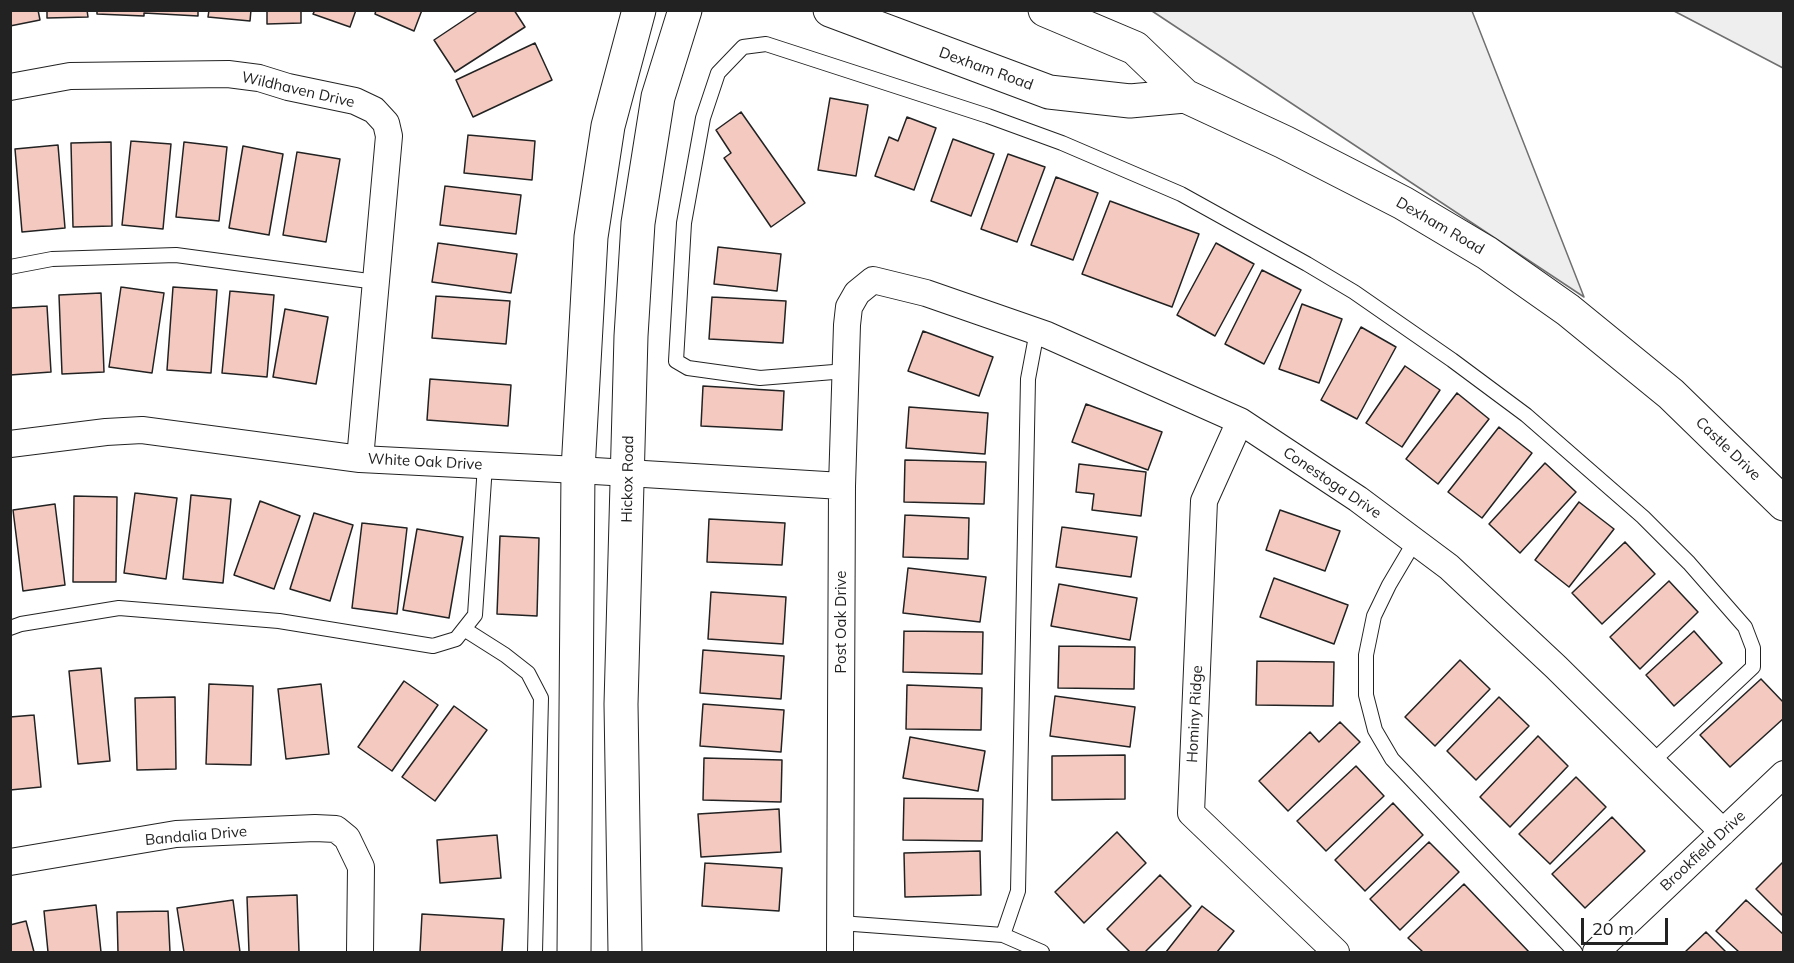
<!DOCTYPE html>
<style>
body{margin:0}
#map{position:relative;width:1794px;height:963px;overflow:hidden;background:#fff;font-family:Mulish,sans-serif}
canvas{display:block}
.frame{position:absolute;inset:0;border:12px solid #222;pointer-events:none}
.scale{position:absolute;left:1581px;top:918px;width:87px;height:27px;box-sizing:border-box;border:3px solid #222;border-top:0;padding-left:8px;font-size:18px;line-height:21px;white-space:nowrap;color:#222;-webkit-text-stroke:4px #fff;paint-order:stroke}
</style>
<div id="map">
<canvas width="1794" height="963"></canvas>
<div class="frame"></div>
<div class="scale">20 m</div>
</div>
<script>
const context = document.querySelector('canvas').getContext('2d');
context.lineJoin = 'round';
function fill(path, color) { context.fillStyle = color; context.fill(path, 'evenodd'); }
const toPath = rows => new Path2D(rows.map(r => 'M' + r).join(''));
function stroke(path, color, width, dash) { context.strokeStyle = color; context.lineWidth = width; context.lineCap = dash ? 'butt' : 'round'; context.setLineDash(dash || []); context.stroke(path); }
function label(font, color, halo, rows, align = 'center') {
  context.font = font + ' Mulish,sans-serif'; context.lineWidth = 4.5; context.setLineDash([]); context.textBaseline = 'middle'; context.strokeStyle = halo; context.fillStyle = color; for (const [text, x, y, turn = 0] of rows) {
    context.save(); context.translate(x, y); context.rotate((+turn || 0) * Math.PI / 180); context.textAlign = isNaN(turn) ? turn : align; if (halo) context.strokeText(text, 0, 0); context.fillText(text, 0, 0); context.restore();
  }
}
const green = toPath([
 [1152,11,1472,11,1584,297,1152,11],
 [1674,11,1783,11,1783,68,1674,11]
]);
const building = toPath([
 [10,10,38,10,40,20,10,26,10,10],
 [47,10,87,10,88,17,47,18,47,10],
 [97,10,198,10,198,16,144,13,144,16,97,14,97,10],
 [209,10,251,10,250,21,208,17,209,10],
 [267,10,301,10,301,23,267,24,267,10],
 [315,10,356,10,350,27,313,14,315,10],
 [376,10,422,10,414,31,375,14,376,10],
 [479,10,514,10,525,27,455,72,434,40,479,10],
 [535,43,552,80,473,117,456,80,535,43],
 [830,98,868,105,856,176,818,170,830,98],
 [741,112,805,203,771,227,724,158,731,153,716,130,741,112],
 [907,117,936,128,914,190,875,176,889,137,898,141,907,117],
 [468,135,535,141,532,180,464,173,468,135],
 [953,139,994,154,971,216,931,201,953,139],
 [131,141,171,144,163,229,122,225,131,141],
 [111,142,112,226,73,227,71,143,111,142],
 [184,142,227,147,219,221,176,217,184,142],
 [58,145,65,228,22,232,15,149,58,145],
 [243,146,283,154,269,235,229,228,243,146],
 [297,152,340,159,326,242,283,235,297,152],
 [1008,154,1045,167,1017,242,981,229,1008,154],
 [1056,177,1098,193,1073,260,1031,245,1056,177],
 [445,186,521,195,516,234,440,225,445,186],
 [1110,201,1199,234,1172,307,1082,274,1110,201],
 [438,243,517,254,511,293,432,282,438,243],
 [1216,243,1254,264,1215,336,1177,315,1216,243],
 [718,247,781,254,777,291,714,284,718,247],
 [1262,270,1301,290,1264,364,1225,344,1262,270],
 [121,287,164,293,152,373,109,367,121,287],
 [173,287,217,290,211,373,167,370,173,287],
 [230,291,274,295,267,377,222,373,230,291],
 [101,293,104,372,62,374,59,295,101,293],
 [436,296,510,301,506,344,432,338,436,296],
 [712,297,786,301,783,343,709,339,712,297],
 [1302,304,1342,319,1319,383,1279,369,1302,304],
 [47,306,51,372,10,375,10,308,47,306],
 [285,309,328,317,316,384,273,377,285,309],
 [1361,327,1396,347,1357,419,1321,400,1361,327],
 [923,331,993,357,979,396,908,371,923,331],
 [1405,366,1440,390,1402,447,1366,423,1405,366],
 [430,379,511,385,508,426,427,420,430,379],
 [703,386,784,391,782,430,701,426,703,386],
 [1457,393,1489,419,1438,484,1406,459,1457,393],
 [1086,404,1162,432,1148,470,1072,442,1086,404],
 [909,407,988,413,985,454,906,448,909,407],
 [1499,427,1532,453,1482,518,1448,492,1499,427],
 [905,460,986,462,984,504,904,502,905,460],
 [1545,463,1576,492,1520,553,1489,524,1545,463],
 [1079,464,1146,472,1141,516,1092,510,1094,494,1076,492,1079,464],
 [135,493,177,498,166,579,124,573,135,493],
 [191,495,231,499,223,583,183,579,191,495],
 [74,496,117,497,116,582,73,582,74,496],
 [260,501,300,516,274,589,234,575,260,501],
 [1579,502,1614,529,1569,587,1535,560,1579,502],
 [55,504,65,585,23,591,13,510,55,504],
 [1280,510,1340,531,1325,571,1266,550,1280,510],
 [314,513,353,525,330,601,290,589,314,513],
 [905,515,969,518,968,559,903,557,905,515],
 [709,519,785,523,782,565,707,562,709,519],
 [362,523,407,528,397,614,352,608,362,523],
 [1062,527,1137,537,1131,577,1056,567,1062,527],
 [417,529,463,537,449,618,403,610,417,529],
 [500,536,539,538,537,616,497,614,500,536],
 [1625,542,1655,574,1602,624,1572,593,1625,542],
 [908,568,986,577,980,622,903,613,908,568],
 [1274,578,1348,605,1334,644,1260,617,1274,578],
 [1669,581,1698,612,1640,669,1610,637,1669,581],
 [1059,584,1137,598,1130,640,1051,626,1059,584],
 [711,592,786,597,783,644,708,639,711,592],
 [904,631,983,632,982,674,903,672,904,631],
 [1694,631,1722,663,1674,706,1646,675,1694,631],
 [1059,646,1135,647,1134,689,1058,688,1059,646],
 [703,650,784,656,781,699,700,693,703,650],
 [1460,660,1490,689,1435,746,1405,717,1460,660],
 [1257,661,1334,662,1333,706,1256,705,1257,661],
 [101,668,110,761,78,764,69,671,101,668],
 [1761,679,1784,703,1784,718,1730,767,1700,735,1761,679],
 [404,681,438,705,392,771,358,747,404,681],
 [209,684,253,686,251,765,206,764,209,684],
 [321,684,329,754,286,759,278,689,321,684],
 [907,685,982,688,981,730,906,729,907,685],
 [1055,696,1135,707,1130,747,1050,736,1055,696],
 [175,697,176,769,137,770,135,698,175,697],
 [1499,697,1529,726,1476,780,1447,751,1499,697],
 [703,704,784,710,781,752,700,746,703,704],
 [454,706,487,730,435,801,402,777,454,706],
 [34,715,41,787,10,790,10,717,34,715],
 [1340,722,1360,742,1288,811,1259,781,1310,732,1319,742,1340,722],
 [1538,736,1568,766,1510,827,1480,797,1538,736],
 [910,737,985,751,978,791,903,778,910,737],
 [1125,755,1125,799,1052,800,1052,756,1125,755],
 [704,758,782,760,781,802,703,800,704,758],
 [1356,766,1384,796,1326,851,1297,821,1356,766],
 [1576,777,1606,807,1550,864,1519,834,1576,777],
 [904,798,983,799,982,841,903,840,904,798],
 [1393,803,1423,835,1365,891,1335,860,1393,803],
 [779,809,781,852,701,857,698,814,779,809],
 [1612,817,1645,851,1585,908,1552,874,1612,817],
 [1117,832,1146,863,1084,923,1055,892,1117,832],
 [497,835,501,878,440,883,437,840,497,835],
 [1429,842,1459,872,1400,930,1370,899,1429,842],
 [980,851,981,895,905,897,904,853,980,851],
 [1784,861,1784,917,1756,889,1784,861],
 [705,863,782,868,779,911,702,906,705,863],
 [1160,875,1191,906,1145,952,1130,952,1107,929,1160,875],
 [1464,884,1529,952,1423,952,1408,938,1464,884],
 [297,895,299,952,249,952,247,897,297,895],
 [233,900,240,952,184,952,177,908,233,900],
 [1746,900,1784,935,1784,952,1739,952,1716,931,1746,900],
 [96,905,101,952,48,952,44,911,96,905],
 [1202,906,1234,931,1217,952,1166,952,1202,906],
 [168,911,170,952,118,952,117,912,168,911],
 [422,914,504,919,502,952,420,952,422,914],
 [26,921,34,952,10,952,10,925,26,921],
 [1706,932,1726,952,1685,952,1706,932]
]);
const service = toPath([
 [10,267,52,259,176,255,376,282],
 [846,371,760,378,688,368,676,361,684,223,703,118,718,73,743,47,766,44,988,116,1062,143,1181,194,1307,264,1354,292,1452,360,1526,415,1643,517,1689,563,1745,627,1753,648,1753,667,1652,762],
 [1415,541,1389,585,1374,616,1366,655,1366,695,1375,730,1392,759,1575,952],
 [10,628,21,624,119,608,279,621,433,646,456,639,475,615,485,465],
 [464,629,505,655,528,673,541,698,535,952],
 [840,923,1003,935,1018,891,1028,379,1037,331],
 [1003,935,1042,952]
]);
const minor = toPath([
 [10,87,70,76,228,74,259,78,288,87,355,101,374,110,386,123,389,136,360,459],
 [1240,421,1204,501,1191,813,1336,952],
 [10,444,106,432,142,430,360,459,578,470,842,486],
 [10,862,176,834,315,828,336,829,347,838,361,867,360,952],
 [840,952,842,486,847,325,849,307,857,293,873,280,926,293,1047,335,1240,421,1358,499,1449,567,1556,667,1723,832],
 [1596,952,1784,774]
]);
const tertiary = toPath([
 [830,10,1049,92,1130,101,1185,96],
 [1045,10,1135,48,1185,96,1284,142,1403,203,1487,253,1568,310,1671,394,1784,504],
 [574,952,578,470,591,237,608,126,639,10],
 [625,952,621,704,631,336,638,223,658,97,685,10]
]);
const streetNames = [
 ["Dexham Road",986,69,20],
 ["Wildhaven Drive",298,90,13],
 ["Dexham Road",1440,226,30],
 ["Castle Drive",1728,449,44],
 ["White Oak Drive",425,462,3],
 ["Hickox Road",628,479,-89],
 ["Conestoga Drive",1332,483,34],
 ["Post Oak Drive",841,622,-90],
 ["Hominy Ridge",1195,714,-87],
 ["Bandalia Drive",196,836,-5],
 ["Brookfield Drive",1703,851,-43]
];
fill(green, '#eee');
stroke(green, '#6f6f6f', 1.5);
fill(building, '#f3c9c0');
stroke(building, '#222', 1.5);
stroke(service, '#222', 16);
stroke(minor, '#222', 28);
stroke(tertiary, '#222', 35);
stroke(service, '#fff', 14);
stroke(minor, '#fff', 26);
stroke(tertiary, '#fff', 33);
label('15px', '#222', '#fff', streetNames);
</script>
